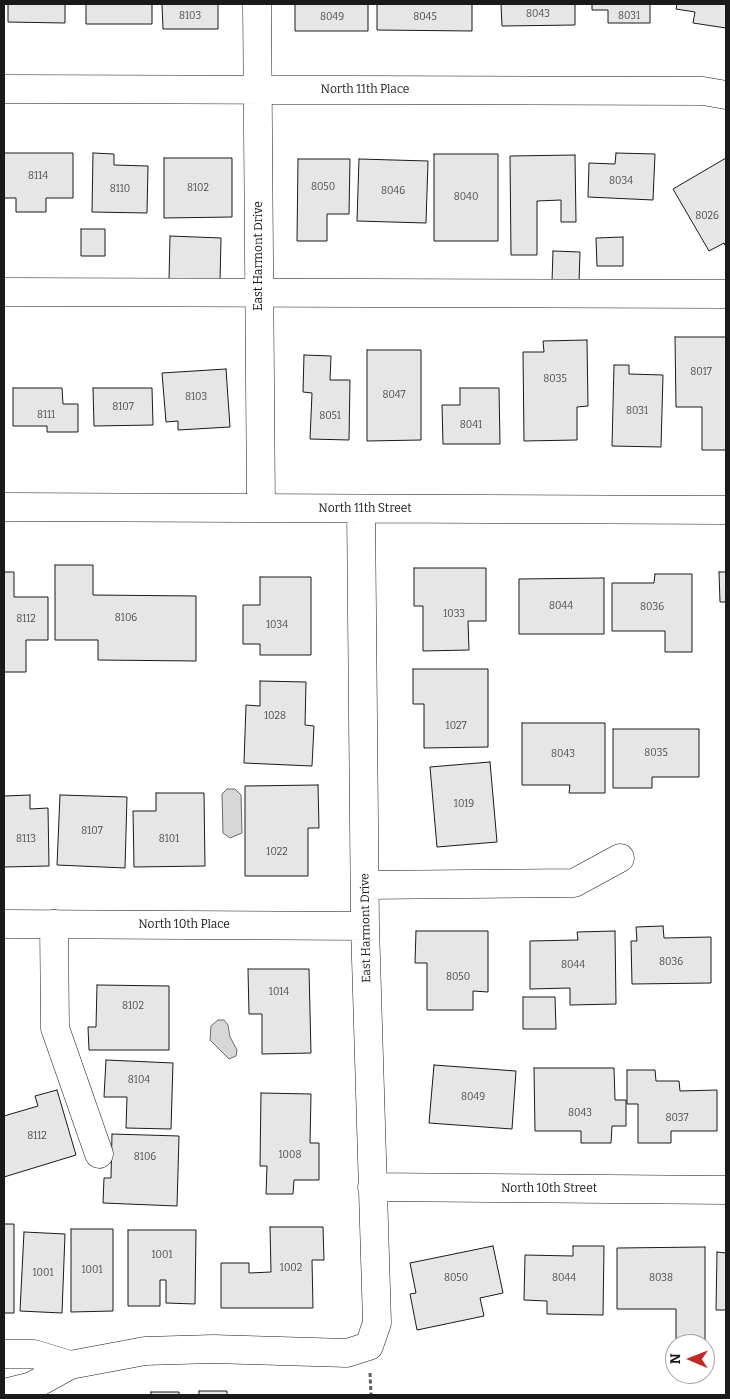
<!DOCTYPE html>
<style>
body{margin:0}
#map{position:relative;width:730px;height:1399px;overflow:hidden;background:#fff;font-family:Bitter,serif}
canvas{display:block}
.frame{position:absolute;inset:0;border:5px solid #1a1a1a;pointer-events:none}
.north{position:absolute;left:665px;top:1334px;width:50px;height:50px;box-sizing:border-box;background:#fff;border:1px solid #a3a3a3;border-radius:50%;rotate:271deg;font-size:14px;font-weight:700;line-height:20px;text-align:center;color:#1a1a1a}
.north::after{content:'';display:block;margin:auto;width:18px;height:22px;background:#c62828;clip-path:polygon(50% 0,100% 100%,50% 72%,0 100%)}
</style>
<div id="map">
<canvas width="730" height="1399"></canvas>
<div class="frame"></div>
<div class="north">N</div>
</div>
<script>
const context = document.querySelector('canvas').getContext('2d');
context.lineJoin = 'round';
function fill(path, color) { context.fillStyle = color; context.fill(path, 'evenodd'); }
const toPath = rows => new Path2D(rows.map(r => 'M' + r).join(''));
function stroke(path, color, width, dash) { context.strokeStyle = color; context.lineWidth = width; context.lineCap = dash ? 'butt' : 'round'; context.setLineDash(dash || []); context.stroke(path); }
function label(font, color, halo, rows, align = 'center') {
  context.font = font + ' Bitter,serif'; context.lineWidth = 4; context.setLineDash([]); context.textBaseline = 'middle'; context.strokeStyle = halo; context.fillStyle = color; for (const [text, x, y, turn = 0] of rows) {
    context.save(); context.translate(x, y); context.rotate((+turn || 0) * Math.PI / 180); context.textAlign = isNaN(turn) ? turn : align; if (halo) context.strokeText(text, 0, 0); context.fillText(text, 0, 0); context.restore();
  }
}
const water = toPath([
 [227,789,235,789,241,795,242,833,230,838,223,833,222,794,227,789],
 [218,1020,224,1020,228,1025,230,1037,237,1050,236,1056,229,1059,210,1040,211,1026,218,1020]
]);
const building = toPath([
 [8,4,65,4,65,23,8,22,8,4],
 [86,4,152,4,152,24,86,24,86,4],
 [162,4,218,4,218,29,163,29,162,4],
 [295,4,368,4,368,31,295,31,295,4],
 [377,4,472,4,472,31,377,30,377,4],
 [501,4,575,4,575,25,502,26,501,4],
 [592,4,650,4,650,23,608,23,608,10,592,10,592,4],
 [677,4,726,4,726,28,693,23,695,12,676,9,677,4],
 [4,153,73,153,73,198,46,198,46,212,16,212,16,198,4,198,4,153],
 [93,153,114,154,114,165,148,166,147,213,92,212,93,153],
 [616,153,655,154,653,200,588,197,589,163,615,164,616,153],
 [434,154,498,154,498,241,434,241,434,154],
 [575,155,576,222,561,222,561,200,537,201,537,255,511,255,510,156,575,155],
 [164,158,232,158,232,217,164,218,164,158],
 [726,158,726,247,724,243,709,251,673,189,726,158],
 [298,159,350,159,349,214,327,214,327,241,297,241,298,159],
 [359,159,428,161,426,223,357,221,359,159],
 [81,229,105,229,105,256,81,256,81,229],
 [170,236,221,238,220,282,169,280,170,236],
 [623,237,623,266,597,266,596,238,623,237],
 [553,251,580,252,579,283,552,282,553,251],
 [675,337,726,337,726,450,702,450,702,407,676,407,675,337],
 [587,340,588,406,577,407,577,440,524,441,523,352,544,352,543,341,587,340],
 [367,350,421,350,421,440,367,441,367,350],
 [304,355,331,356,330,380,350,380,349,440,310,439,312,393,303,392,304,355],
 [614,365,629,365,629,374,663,375,661,447,612,446,614,365],
 [226,369,230,427,178,430,178,421,166,422,162,373,226,369],
 [13,388,62,388,63,404,78,404,78,432,47,432,47,426,13,426,13,388],
 [93,388,152,388,153,425,94,426,93,388],
 [460,388,499,388,500,444,443,444,442,405,460,405,460,388],
 [55,565,93,565,93,595,196,596,196,661,98,660,98,640,55,640,55,565],
 [414,568,486,568,486,621,468,621,469,650,423,651,423,606,414,606,414,568],
 [4,572,14,572,14,597,48,597,48,640,26,640,26,672,4,672,4,572],
 [719,572,726,572,726,602,720,602,719,572],
 [655,574,692,574,692,652,665,652,665,631,612,631,612,583,654,583,655,574],
 [260,577,311,577,311,655,260,655,260,644,243,644,243,605,260,605,260,577],
 [604,578,604,634,519,634,519,579,604,578],
 [413,669,488,669,488,747,424,748,424,704,413,704,413,669],
 [260,681,306,682,305,725,314,726,312,766,244,763,246,705,260,706,260,681],
 [522,723,605,723,605,793,569,793,570,785,522,785,522,723],
 [613,729,699,729,699,777,652,777,652,788,613,788,613,729],
 [490,762,497,842,437,847,430,767,490,762],
 [318,785,319,828,308,828,308,876,245,876,245,786,318,785],
 [156,793,204,793,205,866,134,867,133,811,156,811,156,793],
 [30,795,30,809,48,808,49,866,4,867,4,796,30,795],
 [60,795,127,797,125,868,57,865,60,795],
 [663,926,664,938,711,937,711,983,632,984,631,941,637,941,636,927,663,926],
 [416,931,488,931,488,992,473,991,473,1010,427,1010,427,963,415,963,416,931],
 [615,931,616,1004,570,1005,570,988,530,989,530,941,578,940,577,932,615,931],
 [248,969,309,969,311,1053,262,1054,262,1014,249,1014,248,969],
 [97,985,169,986,169,1050,89,1050,88,1027,96,1027,97,985],
 [523,997,555,997,556,1029,523,1029,523,997],
 [106,1060,173,1063,171,1129,126,1128,127,1097,104,1097,106,1060],
 [434,1065,516,1071,512,1129,429,1123,434,1065],
 [534,1068,614,1068,615,1100,626,1100,626,1126,612,1126,611,1143,581,1143,581,1131,535,1131,534,1068],
 [627,1070,655,1070,656,1081,679,1081,680,1091,717,1090,717,1131,671,1131,671,1143,638,1143,638,1104,627,1104,627,1070],
 [57,1090,76,1155,4,1177,4,1116,38,1106,35,1096,57,1090],
 [261,1093,311,1094,310,1143,319,1143,319,1180,294,1180,293,1194,266,1194,267,1166,260,1166,261,1093],
 [112,1134,179,1136,177,1206,103,1203,104,1178,111,1178,112,1134],
 [4,1224,14,1224,14,1313,4,1313,4,1224],
 [270,1227,323,1227,324,1260,312,1260,313,1308,221,1308,221,1263,249,1263,249,1273,271,1272,270,1227],
 [71,1229,113,1229,113,1311,71,1312,71,1229],
 [128,1230,196,1230,195,1304,166,1303,166,1280,160,1280,160,1306,128,1306,128,1230],
 [24,1232,65,1234,62,1313,20,1311,24,1232],
 [493,1246,503,1293,480,1298,484,1316,417,1330,410,1294,416,1293,410,1263,493,1246],
 [573,1246,604,1246,603,1315,547,1314,547,1301,524,1300,525,1255,573,1256,573,1246],
 [705,1247,705,1343,676,1343,676,1309,617,1309,617,1248,705,1247],
 [717,1252,726,1253,726,1310,716,1310,717,1252],
 [199,1391,227,1391,227,1395,199,1395,199,1391],
 [151,1392,179,1392,179,1395,151,1395,151,1392]
]);
const path = toPath([
 [370,1373,371,1395]
]);
const minor = toPath([
 [257,4,261,508],
 [4,89,703,91,726,95],
 [4,292,726,294],
 [4,507,726,510],
 [365,885,574,883,620,858],
 [4,924,365,926],
 [54,924,55,1028,99,1154],
 [372,1187,726,1190],
 [4,1354,34,1354,70,1365],
 [4,1393,32,1386,70,1365,145,1351,213,1349,347,1353,369,1346,377,1323,365,926,361,509]
]);
const numberNames = [
 ["8043",538,14],
 ["8103",190,16],
 ["8031",629,16],
 ["8049",332,17],
 ["8045",425,17],
 ["8114",38,176],
 ["8034",621,181],
 ["8050",323,187],
 ["8102",198,188],
 ["8110",120,189],
 ["8046",393,191],
 ["8040",466,197],
 ["8026",707,216],
 ["8017",701,372],
 ["8035",555,379],
 ["8047",394,395],
 ["8103",196,397],
 ["8107",123,407],
 ["8031",637,411],
 ["8111",46,415],
 ["8051",330,416],
 ["8041",471,425],
 ["8044",561,606],
 ["8036",652,607],
 ["1033",454,614],
 ["8106",126,618],
 ["8112",26,619],
 ["1034",277,625],
 ["1028",275,716],
 ["1027",456,726],
 ["8035",656,753],
 ["8043",563,754],
 ["1019",464,804],
 ["8107",92,831],
 ["8113",26,839],
 ["8101",169,839],
 ["1022",277,852],
 ["8036",671,962],
 ["8044",573,965],
 ["8050",458,977],
 ["1014",279,992],
 ["8102",133,1006],
 ["8104",139,1080],
 ["8049",473,1097],
 ["8043",580,1113],
 ["8037",677,1118],
 ["8112",37,1136],
 ["1008",290,1155],
 ["8106",145,1157],
 ["1001",162,1255],
 ["1002",291,1268],
 ["1001",92,1270],
 ["1001",43,1273],
 ["8050",456,1278],
 ["8044",564,1278],
 ["8038",661,1278]
];
const streetNames = [
 ["North 11th Place",365,90],
 ["East Harmont Drive",259,256,-90],
 ["North 11th Street",365,509],
 ["North 10th Place",184,925],
 ["East Harmont Drive",366,928,-91],
 ["North 10th Street",549,1189]
];
fill(water, '#d7d7d7');
stroke(water, '#6a6a6a', 1);
fill(building, '#e6e6e6');
stroke(building, '#1a1a1a', 1);
stroke(minor, '#1a1a1a', 29);
stroke(path, '#5f5f5f', 3, [4, 2.5]);
stroke(minor, '#fff', 28);
label('10px', '#4d4d4d', null, numberNames);
label('12px', '#1a1a1a', '#fff', streetNames);
</script>
